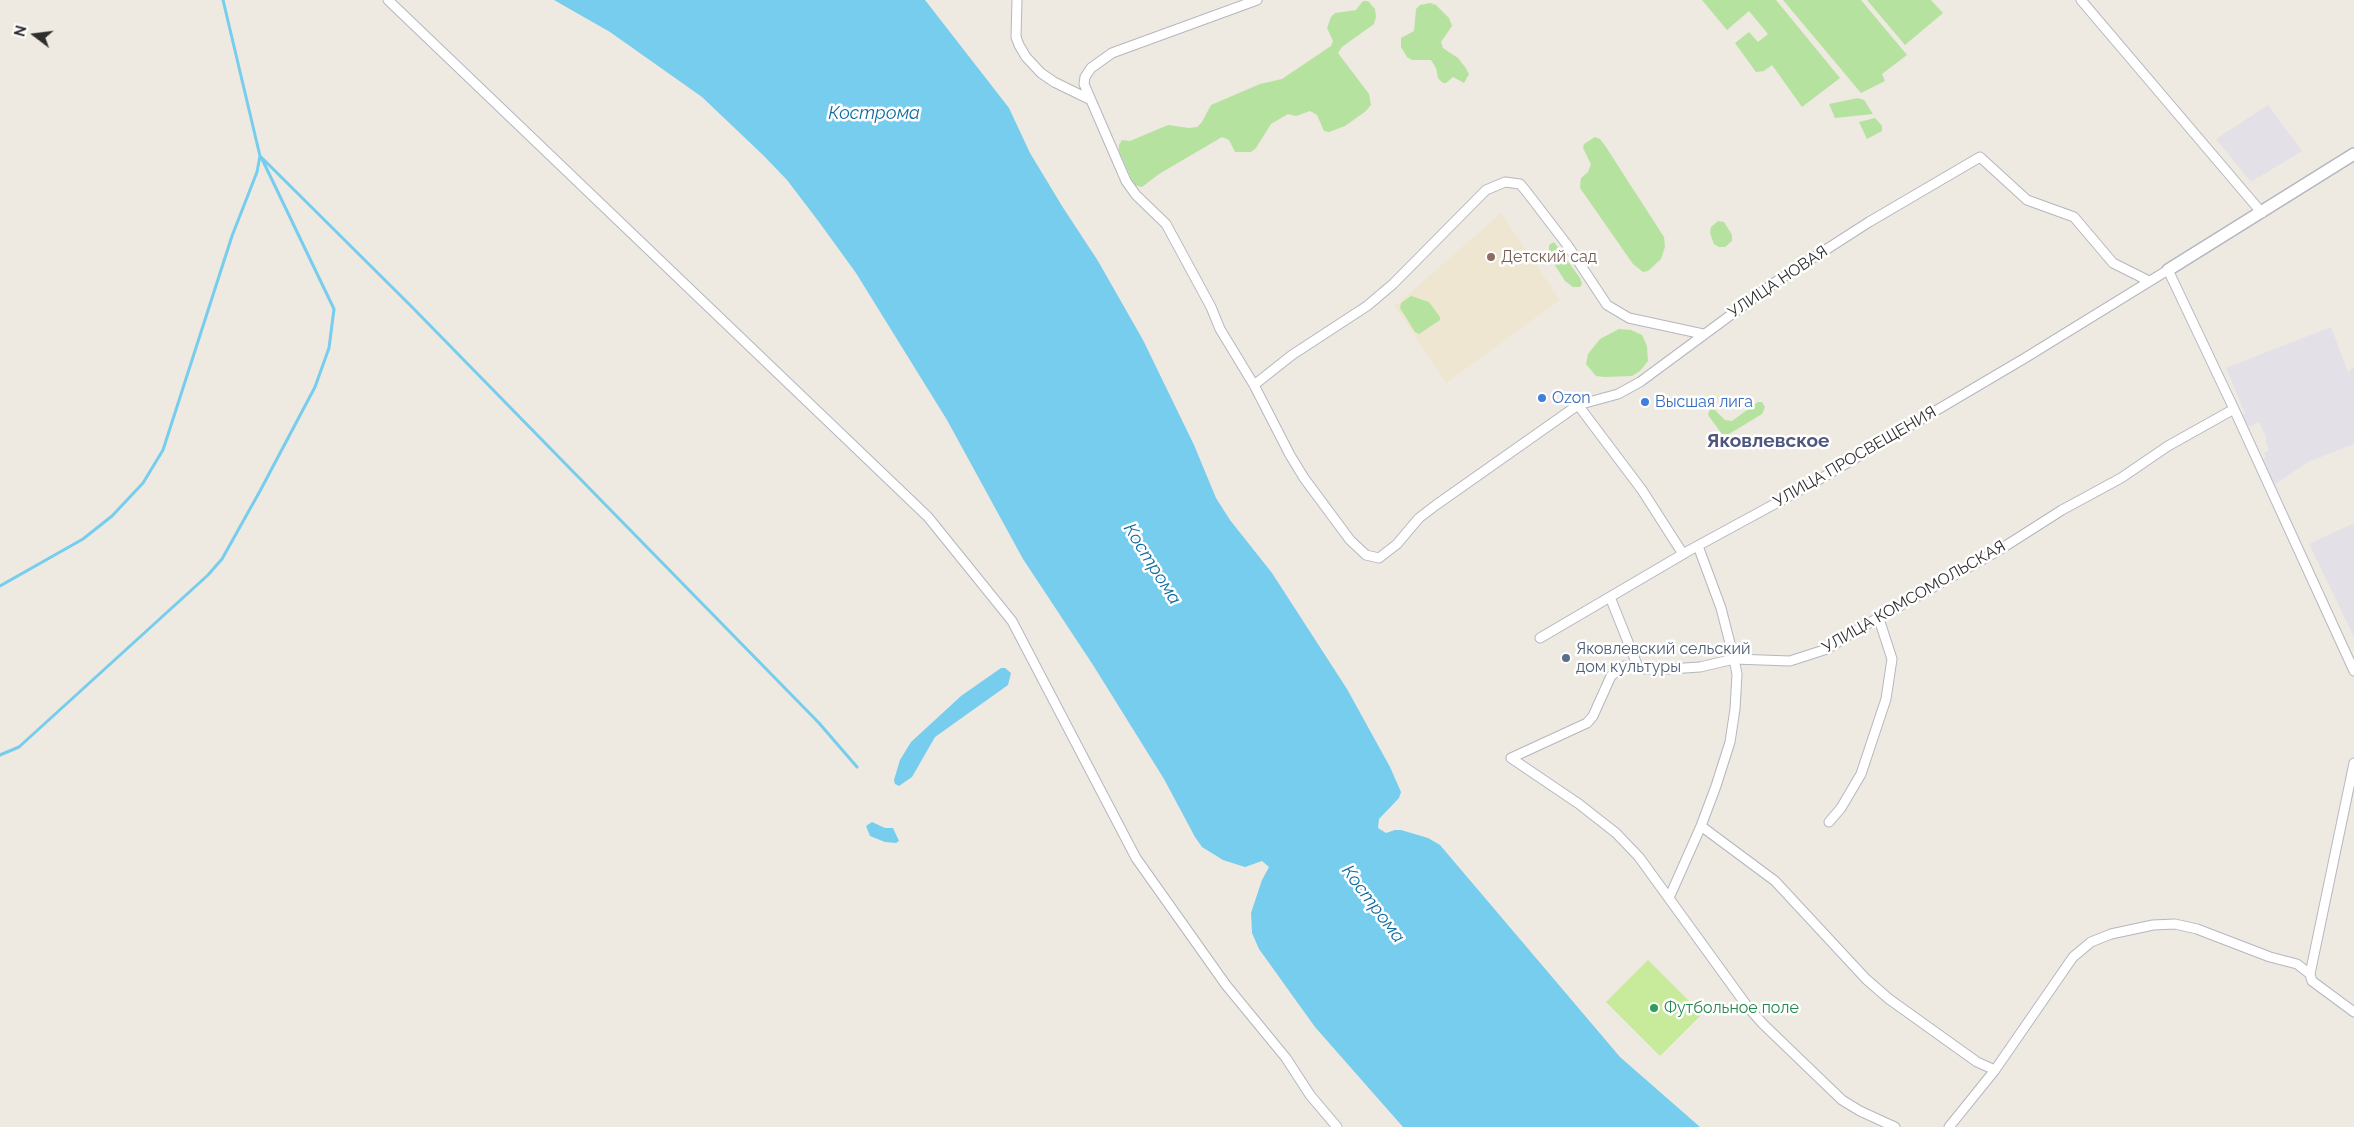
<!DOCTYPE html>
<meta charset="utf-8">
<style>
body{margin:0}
#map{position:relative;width:2354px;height:1127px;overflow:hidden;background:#eee9e1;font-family:Raleway,sans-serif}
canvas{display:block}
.north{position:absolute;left:10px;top:10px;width:50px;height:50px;-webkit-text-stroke:4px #fff;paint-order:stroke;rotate:285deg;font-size:14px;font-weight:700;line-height:20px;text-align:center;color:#2e2e2e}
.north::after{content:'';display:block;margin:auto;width:18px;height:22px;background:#2e2e2e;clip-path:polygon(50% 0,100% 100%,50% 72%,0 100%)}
</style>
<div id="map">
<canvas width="2354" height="1127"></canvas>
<div class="north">N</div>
</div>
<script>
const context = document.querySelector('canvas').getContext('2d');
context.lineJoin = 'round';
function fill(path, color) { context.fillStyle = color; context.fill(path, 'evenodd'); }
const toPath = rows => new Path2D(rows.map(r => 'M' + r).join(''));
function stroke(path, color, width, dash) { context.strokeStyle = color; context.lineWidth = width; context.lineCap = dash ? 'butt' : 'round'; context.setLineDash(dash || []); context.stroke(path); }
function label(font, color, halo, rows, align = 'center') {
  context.font = font + ' Raleway,sans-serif'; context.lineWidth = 5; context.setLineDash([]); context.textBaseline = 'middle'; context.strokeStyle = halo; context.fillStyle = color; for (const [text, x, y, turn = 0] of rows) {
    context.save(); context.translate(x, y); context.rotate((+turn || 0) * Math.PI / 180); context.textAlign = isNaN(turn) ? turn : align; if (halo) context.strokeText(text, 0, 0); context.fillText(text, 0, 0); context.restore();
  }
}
const industrial = toPath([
 [2268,105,2302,151,2251,182,2216,139],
 [2331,327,2348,372,2354,367,2354,444,2308,462,2274,485,2263,459,2266,458,2264,453,2269,450,2265,440,2267,439,2259,422,2248,427,2242,414,2245,413,2226,368],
 [2354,523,2354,637,2309,544]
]);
const education = toPath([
 [1501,213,1560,300,1446,383,1395,306]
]);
const green = toPath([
 [1702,0,1776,0,1840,78,1802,107,1772,65,1764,71,1756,72,1735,43,1749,32,1758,42,1768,34,1749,11,1727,30],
 [1783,0,1861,0,1907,55,1882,74,1885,81,1861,93],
 [1867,0,1931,0,1943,13,1905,45],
 [1363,1,1368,1,1375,9,1376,17,1374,24,1342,47,1338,53,1369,94,1371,105,1366,111,1345,126,1329,132,1324,131,1317,115,1310,111,1296,116,1288,114,1271,124,1256,148,1251,152,1235,152,1229,140,1222,137,1159,174,1142,187,1134,185,1119,151,1119,145,1122,140,1130,141,1168,125,1189,128,1197,127,1202,122,1211,105,1260,84,1282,79,1331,46,1333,41,1327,28,1331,17,1335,13,1356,10],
 [1430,3,1436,5,1449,18,1452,26,1441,42,1443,48,1458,58,1465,67,1469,74,1464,83,1453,77,1446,83,1443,83,1438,78,1436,68,1431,60,1412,60,1407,57,1401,47,1401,38,1414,31,1416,9,1420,5],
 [1858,98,1864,100,1873,114,1835,118,1829,104],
 [1875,118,1882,126,1882,131,1867,139,1859,122],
 [1595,137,1600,139,1606,147,1664,237,1665,247,1661,259,1648,271,1643,272,1633,264,1580,188,1581,178,1588,172,1591,164,1583,148,1584,144],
 [1718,221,1724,222,1732,235,1732,241,1725,247,1719,247,1714,244,1710,233,1711,227],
 [1554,242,1580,278,1582,284,1580,287,1573,287,1565,281,1549,256,1549,245],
 [1411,296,1429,302,1440,317,1440,320,1419,334,1415,332,1400,308,1401,303],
 [1619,329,1631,330,1642,335,1647,346,1648,361,1640,371,1632,376,1604,377,1596,376,1586,364,1588,354,1600,339],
 [1758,402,1762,402,1765,407,1762,414,1729,434,1722,434,1708,415,1709,411,1713,408,1725,420,1732,421]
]);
const pitch = toPath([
 [1648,960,1702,1014,1660,1056,1606,1002]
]);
const water = toPath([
 [554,0,925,0,1009,108,1030,153,1062,206,1098,261,1143,340,1194,445,1216,498,1230,520,1272,573,1347,689,1390,767,1401,792,1399,798,1379,819,1378,828,1386,833,1395,830,1401,830,1428,838,1440,845,1620,1057,1700,1127,1403,1127,1315,1027,1259,949,1252,933,1251,913,1262,880,1269,867,1262,861,1245,867,1223,860,1202,847,1195,837,1164,779,1093,665,1023,559,947,420,856,273,819,222,787,180,764,156,702,97,610,32],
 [1001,668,1005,668,1011,673,1008,685,935,737,912,777,899,786,895,784,894,780,900,760,911,742,961,696],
 [872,822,885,828,893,828,899,841,896,843,885,842,870,836,866,826]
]);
const stream = toPath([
 [260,156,411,306,819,723,857,767],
 [0,586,83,539,112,516,143,483,163,450,232,236,257,172,260,156,223,0],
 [0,755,19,747,208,575,222,559,260,491,315,387,329,348,334,309,262,159]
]);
const minor = toPath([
 [388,0,928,517,1012,621,1136,858,1226,985,1286,1058,1310,1095,1337,1127],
 [1017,0,1016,37,1019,45,1026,57,1041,73,1054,82,1091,100],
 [1257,0,1112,53,1091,68,1085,77,1084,84,1126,181,1136,195,1166,224,1211,307,1220,329,1254,385,1290,455,1304,478,1350,540,1366,555,1379,558,1397,544,1419,518,1436,505,1578,405,1642,490,1683,554],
 [2081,0,2262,213],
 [1254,385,1292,355,1367,306,1393,284,1486,190,1505,182,1520,184,1526,191,1568,246,1607,305,1629,318,1703,334],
 [1578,405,1618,394,1640,382,1774,283,1869,222,1980,157,2027,200,2074,217,2113,263,2149,281],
 [1610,597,1638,667],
 [1540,638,1690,550,1815,482,2025,358,2168,270,2234,409,2354,671],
 [2354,763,2310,974,2312,981,2354,1012],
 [1829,822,1841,808,1861,774,1886,699,1892,659,1879,619],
 [1701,826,1775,881,1866,979,1889,999,1977,1062,1995,1070],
 [1669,898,1701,826,1716,786,1730,742,1735,709,1737,674,1734,659,1721,608,1698,546],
 [1895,1127,1860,1111,1842,1100,1763,1024,1747,1006,1639,857,1616,833,1579,804,1511,758,1587,723,1593,716,1611,676,1624,666,1654,670,1700,667,1734,659,1790,661,1827,649,1855,631,1996,552,2062,510,2121,478,2168,446,2234,409],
 [1949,1127,1995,1070,2073,957,2091,942,2111,934,2153,925,2175,924,2197,929,2270,957,2297,964,2310,974]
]);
const tertiary = toPath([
 [2168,270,2354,154]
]);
const markers = [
 [1491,257,5,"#8d6e63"],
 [1542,398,5,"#3f7fe0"],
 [1645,402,5,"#3f7fe0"],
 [1566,658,5,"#5c6f8a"],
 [1654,1008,5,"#2e9e5b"]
];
const educationNames = [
 ["Детский сад",1501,257]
];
const streetNames = [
 ["УЛИЦА НОВАЯ",1778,282,-34],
 ["УЛИЦА ПРОСВЕЩЕНИЯ",1855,457,-30],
 ["УЛИЦА КОМСОМОЛЬСКАЯ",1914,597,-30]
];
const shopNames = [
 ["Ozon",1552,398],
 ["Высшая лига",1655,402]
];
const serviceNames = [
 ["Яковлевский сельский",1576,649],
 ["дом культуры",1576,667]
];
const leisureNames = [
 ["Футбольное поле",1664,1008]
];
const waterNames = [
 ["Кострома",874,114],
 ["Кострома",1152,564,58],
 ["Кострома",1373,904,53]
];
const quarterNames = [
 ["Яковлевское",1768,441]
];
fill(industrial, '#e3e1e7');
fill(education, '#efe6d1');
fill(green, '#b5e39f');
fill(pitch, '#c8ea9b');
fill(water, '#77cded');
stroke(stream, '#77cded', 3);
stroke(minor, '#b4b7c0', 11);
stroke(tertiary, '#b4b7c0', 14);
stroke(minor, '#fff', 9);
stroke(tertiary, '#fff', 11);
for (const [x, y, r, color] of markers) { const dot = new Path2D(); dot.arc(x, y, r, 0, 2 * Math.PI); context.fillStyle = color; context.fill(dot); stroke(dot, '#fff', 2); }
label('16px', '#785e54', '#fff', educationNames, 'left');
label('16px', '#2e2e2e', '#fff', streetNames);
label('16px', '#366cbe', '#fff', shopNames, 'left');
label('16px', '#4e5e75', '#fff', serviceNames, 'left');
label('16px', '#27864d', '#fff', leisureNames, 'left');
label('italic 18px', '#106c9f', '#fff', waterNames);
label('bold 19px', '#4e567e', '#fff', quarterNames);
</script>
